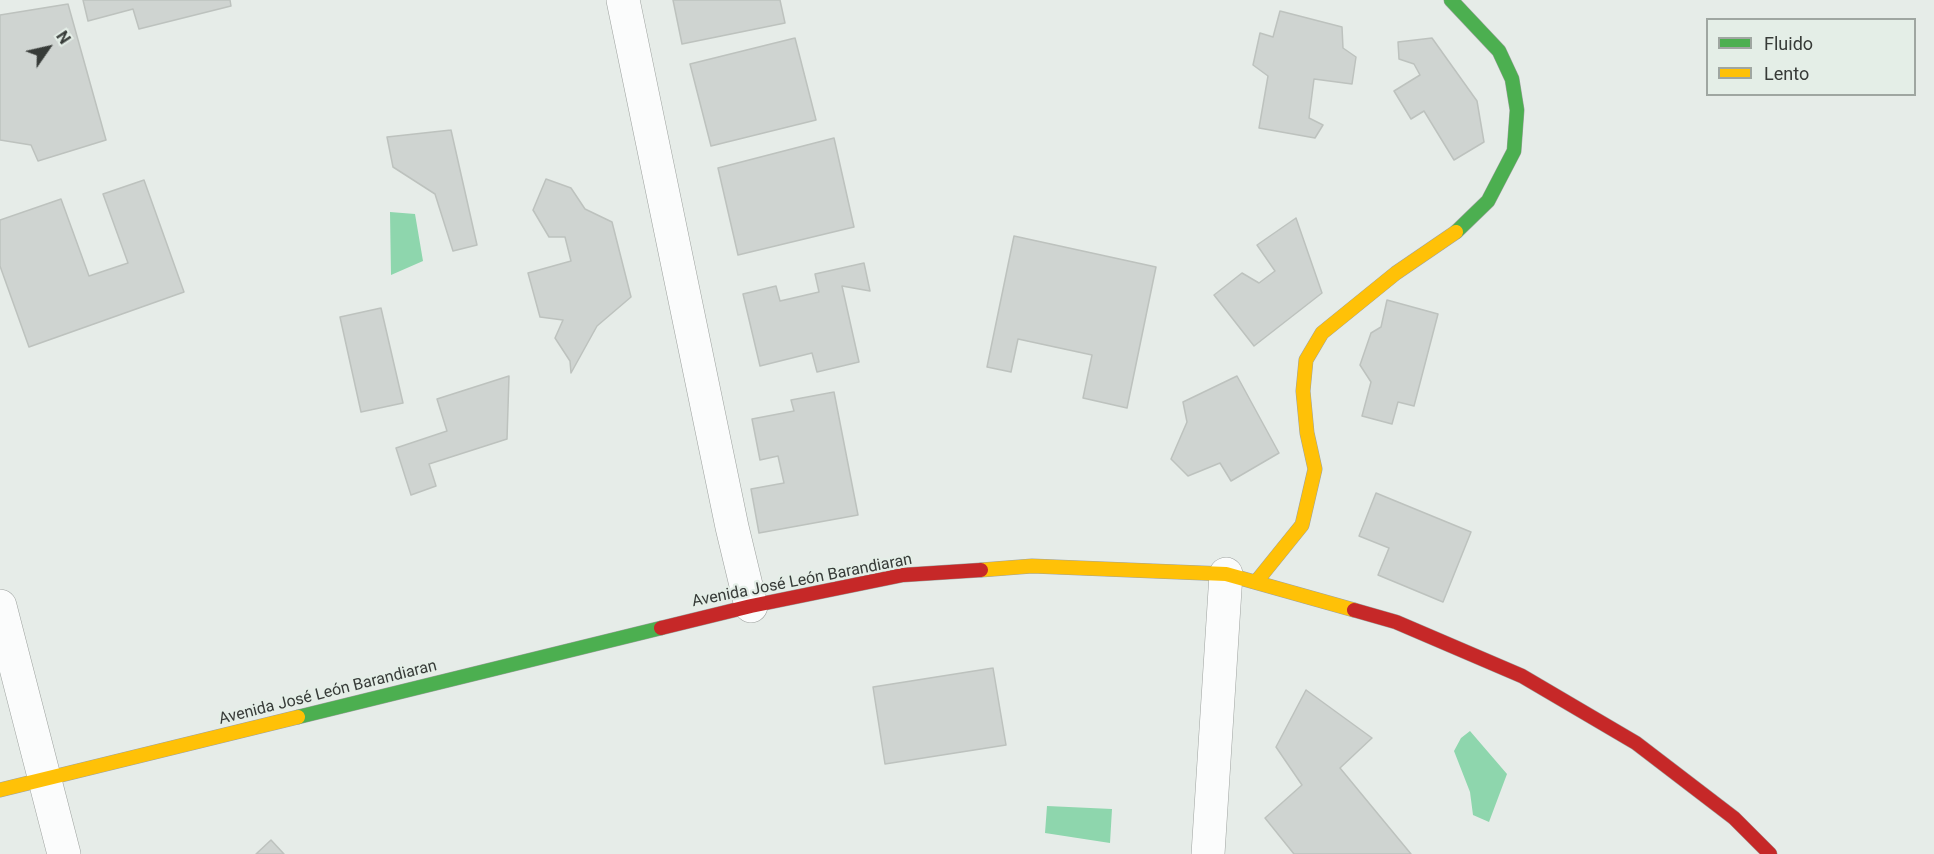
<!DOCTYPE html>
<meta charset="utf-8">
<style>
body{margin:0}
#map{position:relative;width:1934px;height:854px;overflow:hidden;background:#e6ece8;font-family:Roboto,sans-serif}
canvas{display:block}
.legend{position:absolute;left:1706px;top:18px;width:210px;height:78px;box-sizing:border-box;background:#e4eee7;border:2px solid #9fa6a1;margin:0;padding:8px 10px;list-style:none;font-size:18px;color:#373b38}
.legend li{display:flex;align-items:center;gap:12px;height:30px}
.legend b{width:30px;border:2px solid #9fa6a1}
.north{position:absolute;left:18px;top:18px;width:60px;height:60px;-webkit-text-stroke:4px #e4eee7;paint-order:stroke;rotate:56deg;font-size:16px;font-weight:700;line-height:24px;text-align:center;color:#373b38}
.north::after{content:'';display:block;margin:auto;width:21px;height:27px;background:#373b38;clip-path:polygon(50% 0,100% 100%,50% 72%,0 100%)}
</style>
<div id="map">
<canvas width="1934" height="854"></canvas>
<ul class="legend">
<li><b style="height:8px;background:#4caf50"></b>Fluido</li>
<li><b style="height:8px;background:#ffc107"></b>Lento</li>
</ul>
<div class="north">N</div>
</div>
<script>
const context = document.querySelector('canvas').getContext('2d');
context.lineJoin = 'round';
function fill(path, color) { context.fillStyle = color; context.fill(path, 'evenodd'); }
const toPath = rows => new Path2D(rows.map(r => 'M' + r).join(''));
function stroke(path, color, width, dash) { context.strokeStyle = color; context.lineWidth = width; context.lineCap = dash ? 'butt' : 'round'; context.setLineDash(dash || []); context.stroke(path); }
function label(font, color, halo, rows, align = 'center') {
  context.font = font + ' Roboto,sans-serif'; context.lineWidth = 4.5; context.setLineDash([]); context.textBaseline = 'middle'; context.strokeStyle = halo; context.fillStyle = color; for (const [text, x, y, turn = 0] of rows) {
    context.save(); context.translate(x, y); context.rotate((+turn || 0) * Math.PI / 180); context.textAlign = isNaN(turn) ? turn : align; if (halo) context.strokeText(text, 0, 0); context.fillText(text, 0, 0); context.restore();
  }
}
const water = toPath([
 [390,212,415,214,423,261,391,275],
 [1470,731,1507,774,1489,822,1473,815,1470,792,1454,751,1461,738],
 [1047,806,1112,809,1110,843,1045,833]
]);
const building = toPath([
 [83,0,230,0,231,6,139,29,133,9,88,21,83,0],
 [673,0,780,0,785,23,682,44,673,0],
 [68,4,106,140,38,161,31,145,0,140,0,15,68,4],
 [1280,11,1342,27,1343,48,1356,57,1352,84,1314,79,1309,118,1323,125,1315,138,1259,128,1268,76,1253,65,1260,33,1273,37,1280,11],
 [795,38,816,120,711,146,690,64,795,38],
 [1432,38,1477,101,1484,142,1454,160,1424,111,1411,119,1394,91,1420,75,1414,64,1399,59,1398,42,1432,38],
 [451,130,477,245,453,251,435,194,393,167,387,137,451,130],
 [834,138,854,227,738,255,718,168,834,138],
 [546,179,571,188,585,209,612,222,631,297,597,326,571,373,570,361,555,338,563,320,540,317,528,273,571,261,565,237,549,237,533,210,546,179],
 [144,180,184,292,29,347,0,266,0,220,61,199,89,276,128,263,103,194,144,180],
 [1296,218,1322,293,1254,346,1214,295,1242,273,1259,283,1275,271,1257,245,1296,218],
 [1014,236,1156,267,1127,408,1083,398,1092,355,1018,339,1011,372,987,367,1014,236],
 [864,263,870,291,842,286,859,362,817,372,812,353,760,366,743,294,776,286,780,301,819,292,815,274,864,263],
 [1387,300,1438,314,1414,406,1398,402,1392,424,1362,416,1371,382,1360,365,1371,333,1381,327,1387,300],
 [381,308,403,403,361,412,340,317,381,308],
 [509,376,507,439,429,464,436,486,411,495,396,448,447,431,437,399,509,376],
 [1237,376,1279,453,1231,481,1220,463,1188,476,1171,459,1187,422,1183,402,1237,376],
 [834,392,858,515,759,533,751,489,784,483,778,456,760,460,752,419,794,411,791,400,834,392],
 [1376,493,1471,532,1443,602,1378,575,1389,548,1359,536,1376,493],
 [993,668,1006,745,885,764,873,687,993,668],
 [1306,690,1372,738,1340,768,1411,854,1294,854,1265,818,1302,785,1276,747,1306,690],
 [271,840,284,854,256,854,271,840]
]);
const street = toPath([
 [623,0,732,527,751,606],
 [0,606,64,854],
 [1208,854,1226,574]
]);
const fast = toPath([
 [1451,0,1499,51,1512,79,1517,110,1514,151,1488,201,1456,232],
 [298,717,661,628]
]);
const slow = toPath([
 [981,570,1032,566,1226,574,1354,610],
 [1256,582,1302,525,1315,469,1307,433,1303,391,1306,360,1322,333,1396,273,1456,232],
 [0,790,298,717]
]);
const jam = toPath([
 [1354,610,1396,622,1522,676,1636,743,1734,818,1770,854],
 [661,628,751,606,903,575,981,570]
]);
const streetNames = [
 ["Avenida José León Barandiaran",802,581,-11],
 ["Avenida José León Barandiaran",328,693,-14]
];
fill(water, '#8ed6ad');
fill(building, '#cfd4d1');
stroke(building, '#bdc2be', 1.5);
stroke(street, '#9ea29f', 34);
stroke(fast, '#9ea29f', 15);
stroke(slow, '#9ea29f', 15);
stroke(jam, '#9ea29f', 15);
stroke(street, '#fbfcfc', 33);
stroke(fast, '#4caf50', 14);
stroke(slow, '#ffc107', 14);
stroke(jam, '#c62828', 14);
label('16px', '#373b38', '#e4eee7', streetNames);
</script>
